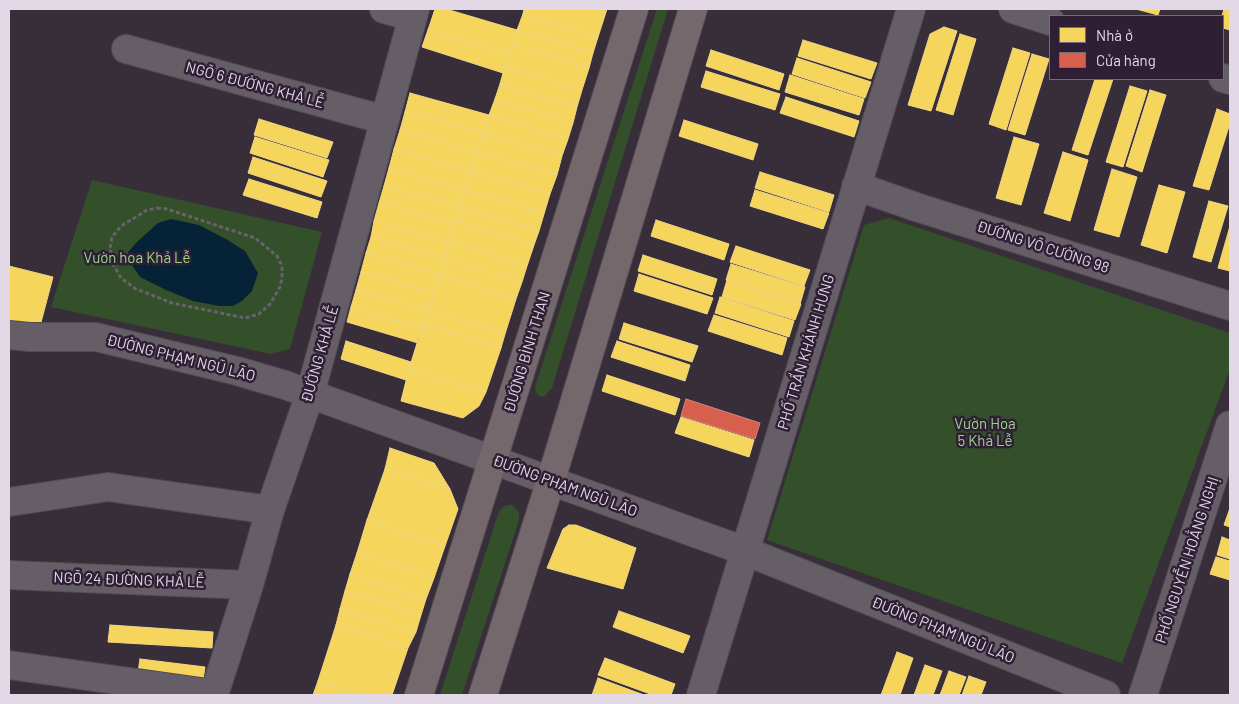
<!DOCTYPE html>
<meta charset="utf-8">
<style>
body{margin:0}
#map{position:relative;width:1239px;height:704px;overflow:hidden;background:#372e3a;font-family:Barlow,sans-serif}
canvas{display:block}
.frame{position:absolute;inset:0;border:10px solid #e2d8e6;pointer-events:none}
.legend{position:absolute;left:1049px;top:15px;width:175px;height:65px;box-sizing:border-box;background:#2f1f35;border:1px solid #77697c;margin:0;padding:6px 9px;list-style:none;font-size:15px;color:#e2d8e6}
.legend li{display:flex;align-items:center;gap:10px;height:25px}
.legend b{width:25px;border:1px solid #77697c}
</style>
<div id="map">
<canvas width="1239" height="704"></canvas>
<div class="frame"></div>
<ul class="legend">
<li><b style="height:14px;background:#f6d55c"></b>Nhà ở</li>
<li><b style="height:14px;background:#d6604d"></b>Cửa hàng</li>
</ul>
</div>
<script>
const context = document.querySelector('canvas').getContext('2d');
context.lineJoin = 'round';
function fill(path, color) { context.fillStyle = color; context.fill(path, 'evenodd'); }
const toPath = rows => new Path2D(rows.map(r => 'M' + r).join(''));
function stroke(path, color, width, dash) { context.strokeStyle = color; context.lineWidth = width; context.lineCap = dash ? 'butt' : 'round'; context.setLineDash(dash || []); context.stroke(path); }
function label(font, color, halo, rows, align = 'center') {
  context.font = font + ' Barlow,sans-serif'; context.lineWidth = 5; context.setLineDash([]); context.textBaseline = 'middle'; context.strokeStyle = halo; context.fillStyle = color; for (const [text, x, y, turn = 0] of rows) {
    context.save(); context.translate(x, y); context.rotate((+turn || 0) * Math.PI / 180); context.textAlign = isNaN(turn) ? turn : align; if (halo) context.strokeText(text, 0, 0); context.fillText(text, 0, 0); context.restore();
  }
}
const green = toPath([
 [657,9,668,9,552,388,544,397,539,396,536,392,535,387],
 [92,180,322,232,290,349,271,354,51,307],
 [889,218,1230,333,1230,369,1122,663,767,540,864,225],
 [506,505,512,505,516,508,519,513,519,520,462,695,440,695,497,517,500,510]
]);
const water = toPath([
 [171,219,199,225,226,239,245,251,258,273,252,291,242,301,233,306,219,306,193,301,166,290,140,277,130,262,128,252,138,241,158,223]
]);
const homes = toPath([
 [435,9,446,9,517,30,509,54,428,30,435,9],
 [524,9,607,9,598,37,523,14,524,9],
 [1136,9,1160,9,1158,15,1136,9],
 [1224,9,1230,9,1230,30,1223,28,1222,16,1224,9],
 [523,14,598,37,593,53,517,30,523,14],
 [944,27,957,31,931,111,908,105,930,34,944,27],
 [428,30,509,54,503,73,422,47,428,30],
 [517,30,593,53,589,68,512,45,517,30],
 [960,34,976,39,953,115,936,110,960,34],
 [803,40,877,63,871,79,798,56,803,40],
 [512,45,589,68,582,90,505,66,512,45],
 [1013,48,1030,53,1006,130,989,124,1013,48],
 [711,50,784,74,779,90,706,66,711,50],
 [1032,54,1049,59,1025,135,1008,130,1032,54],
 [797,58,871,82,865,98,792,74,797,58],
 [505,66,582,90,577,107,500,84,505,66],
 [706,71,780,94,775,110,701,87,706,71],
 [790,75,864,99,859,115,785,92,790,75],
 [1095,79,1113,79,1088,155,1072,150,1095,79],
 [500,84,577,107,573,123,495,99,500,84],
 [1130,86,1147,91,1123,167,1106,162,1130,86],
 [1150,90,1166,95,1142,172,1126,166,1150,90],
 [410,93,489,115,484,133,405,112,410,93],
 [786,97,859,121,854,137,780,113,786,97],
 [495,99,573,123,568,139,489,115,495,99],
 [1217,109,1230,114,1230,123,1209,190,1193,186,1217,109],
 [405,112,484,133,477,152,400,130,405,112],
 [489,115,568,139,562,156,484,133,489,115],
 [259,119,333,142,327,158,254,135,259,119],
 [684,120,758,144,753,160,679,136,684,120],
 [400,130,477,152,472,171,394,149,400,130],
 [484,133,562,156,557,175,477,152,484,133],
 [255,137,329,160,323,177,250,153,255,137],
 [1014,137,1039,144,1021,205,996,198,1014,137],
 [394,149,472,171,466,190,389,168,394,149],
 [477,152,557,175,550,194,472,171,477,152],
 [1063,152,1088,160,1070,221,1044,213,1063,152],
 [253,157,327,181,321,197,248,173,253,157],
 [389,168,466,190,460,207,384,186,389,168],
 [1112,169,1137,177,1119,237,1094,230,1112,169],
 [472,171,550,194,544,214,466,190,472,171],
 [760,172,834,195,829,212,755,188,760,172],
 [249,179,322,202,317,218,243,195,249,179],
 [1159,185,1185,192,1167,253,1141,245,1159,185],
 [384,186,460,207,455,224,379,203,384,186],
 [466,190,544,214,539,231,460,207,466,190],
 [755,190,829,213,823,229,750,206,755,190],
 [1209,201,1228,206,1211,262,1193,257,1209,201],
 [379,203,455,224,450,242,374,221,379,203],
 [460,207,539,231,534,245,456,221,460,207],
 [656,220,729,244,724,260,651,236,656,220],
 [374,221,450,242,445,258,371,237,374,221],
 [456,221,534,245,527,266,450,242,456,221],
 [1230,226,1230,271,1218,268,1230,226],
 [371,237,445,258,440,275,366,253,371,237],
 [450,242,527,266,522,282,445,258,450,242],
 [736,246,810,270,804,286,730,262,736,246],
 [366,253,440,275,434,293,361,272,366,253],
 [643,255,717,279,712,295,638,271,643,255],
 [445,258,522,282,516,299,440,275,445,258],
 [731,264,805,287,800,304,726,280,731,264],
 [9,266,53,277,39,330,9,322,9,266],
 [361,272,434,293,428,310,356,290,361,272],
 [639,274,713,298,707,314,634,291,639,274],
 [440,275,516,299,505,334,428,310,440,275],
 [727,280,801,304,795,320,722,297,727,280],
 [356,290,428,310,422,328,351,307,356,290],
 [720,297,794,321,789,337,715,313,720,297],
 [351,307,422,328,418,343,347,322,351,307],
 [428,310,505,334,501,348,423,324,428,310],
 [714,315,787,338,782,355,708,331,714,315],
 [624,323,698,346,692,362,619,339,624,323],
 [423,324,501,348,486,392,409,369,423,324],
 [346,341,411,362,406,380,341,359,346,341],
 [617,341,690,365,685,381,611,357,617,341],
 [409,369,486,392,479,406,463,418,401,401,409,369],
 [607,375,680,399,675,415,602,391,607,375],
 [681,417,754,440,749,457,675,433,681,417],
 [390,448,434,463,450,489,385,469,390,448],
 [385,469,450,489,458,509,445,546,367,520,385,469],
 [1230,508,1230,527,1224,525,1230,508],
 [367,520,445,546,434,578,357,553,367,520],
 [569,525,576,525,636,548,623,589,547,568,563,529,569,525],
 [1222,537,1230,540,1230,559,1217,555,1222,537],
 [357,553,434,578,426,599,350,574,357,553],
 [1216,557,1230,561,1230,580,1210,574,1216,557],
 [350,574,426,599,421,615,345,591,350,574],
 [345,591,421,615,416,632,340,609,345,591],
 [340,609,416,632,408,648,336,625,340,609],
 [619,611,690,636,683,653,613,627,619,611],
 [110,625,213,632,212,648,108,642,110,625],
 [336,625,408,648,392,695,360,695,318,681,336,625],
 [897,652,913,658,900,695,881,695,897,652],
 [605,658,675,684,671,695,653,695,598,675,605,658],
 [140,659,205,667,202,687,137,679,140,659],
 [925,665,942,671,933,695,914,695,925,665],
 [949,671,966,677,959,695,940,695,949,671],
 [969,676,986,682,981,695,962,695,969,676],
 [598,678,644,695,592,695,598,678],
 [318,681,360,695,313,695,318,681]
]);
const shops = toPath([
 [686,399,760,423,755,439,681,416,686,399]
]);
const path = toPath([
 [157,208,167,209,255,238,277,256,282,266,282,278,280,287,270,304,259,314,245,318,172,303,136,289,121,278,113,264,110,249,112,237,121,226,147,210,157,208]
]);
const minor = toPath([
 [384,9,413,17],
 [1013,9,1050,21],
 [126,49,385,120],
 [1223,78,1230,80],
 [856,186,916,207,1230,306],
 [9,335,29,337,96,337,237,371,285,385,745,551,1106,695],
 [9,502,108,487,270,510],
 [9,575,249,585],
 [9,665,215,694],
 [214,695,249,585,270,510,310,394,415,9],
 [701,695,911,9],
 [1143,695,1230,425]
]);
const major = toPath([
 [419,695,634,9],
 [483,695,551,480,693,9]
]);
const streetNames = [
 ["NGÕ 6 ĐƯỜNG KHẢ LỄ",255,85,15],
 ["ĐƯỜNG VÕ CƯỜNG 98",1043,247,18],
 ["ĐƯỜNG BÌNH THAN",527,352,-73],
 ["PHỐ TRẦN KHÁNH HƯNG",806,352,-73],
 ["ĐƯỜNG KHẢ LỄ",320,354,-74],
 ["ĐƯỜNG PHẠM NGŨ LÃO",181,358,14],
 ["ĐƯỜNG PHẠM NGŨ LÃO",565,486,20],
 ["PHỐ NGUYỄN HOẰNG NGHỊ",1187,560,-72],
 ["NGÕ 24 ĐƯỜNG KHẢ LỄ",129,580,2],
 ["ĐƯỜNG PHẠM NGŨ LÃO",943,630,22]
];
const parkNames = [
 ["Vườn hoa Khả Lễ",137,258],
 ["Vườn Hoa",985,424],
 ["5 Khả Lễ",985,441]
];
fill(green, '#34502a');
fill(water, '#062237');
fill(homes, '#f6d55c');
stroke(homes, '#f0d685', 1);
fill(shops, '#d6604d');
stroke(shops, '#da847b', 1);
stroke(minor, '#524a54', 30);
stroke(major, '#524a54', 30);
stroke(path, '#68626b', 3, [4, 2.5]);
stroke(minor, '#655e67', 28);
stroke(major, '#75686c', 28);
label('15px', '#e2d8e6', '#2f1f35', streetNames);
label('15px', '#99d586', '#2f1f35', parkNames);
</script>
